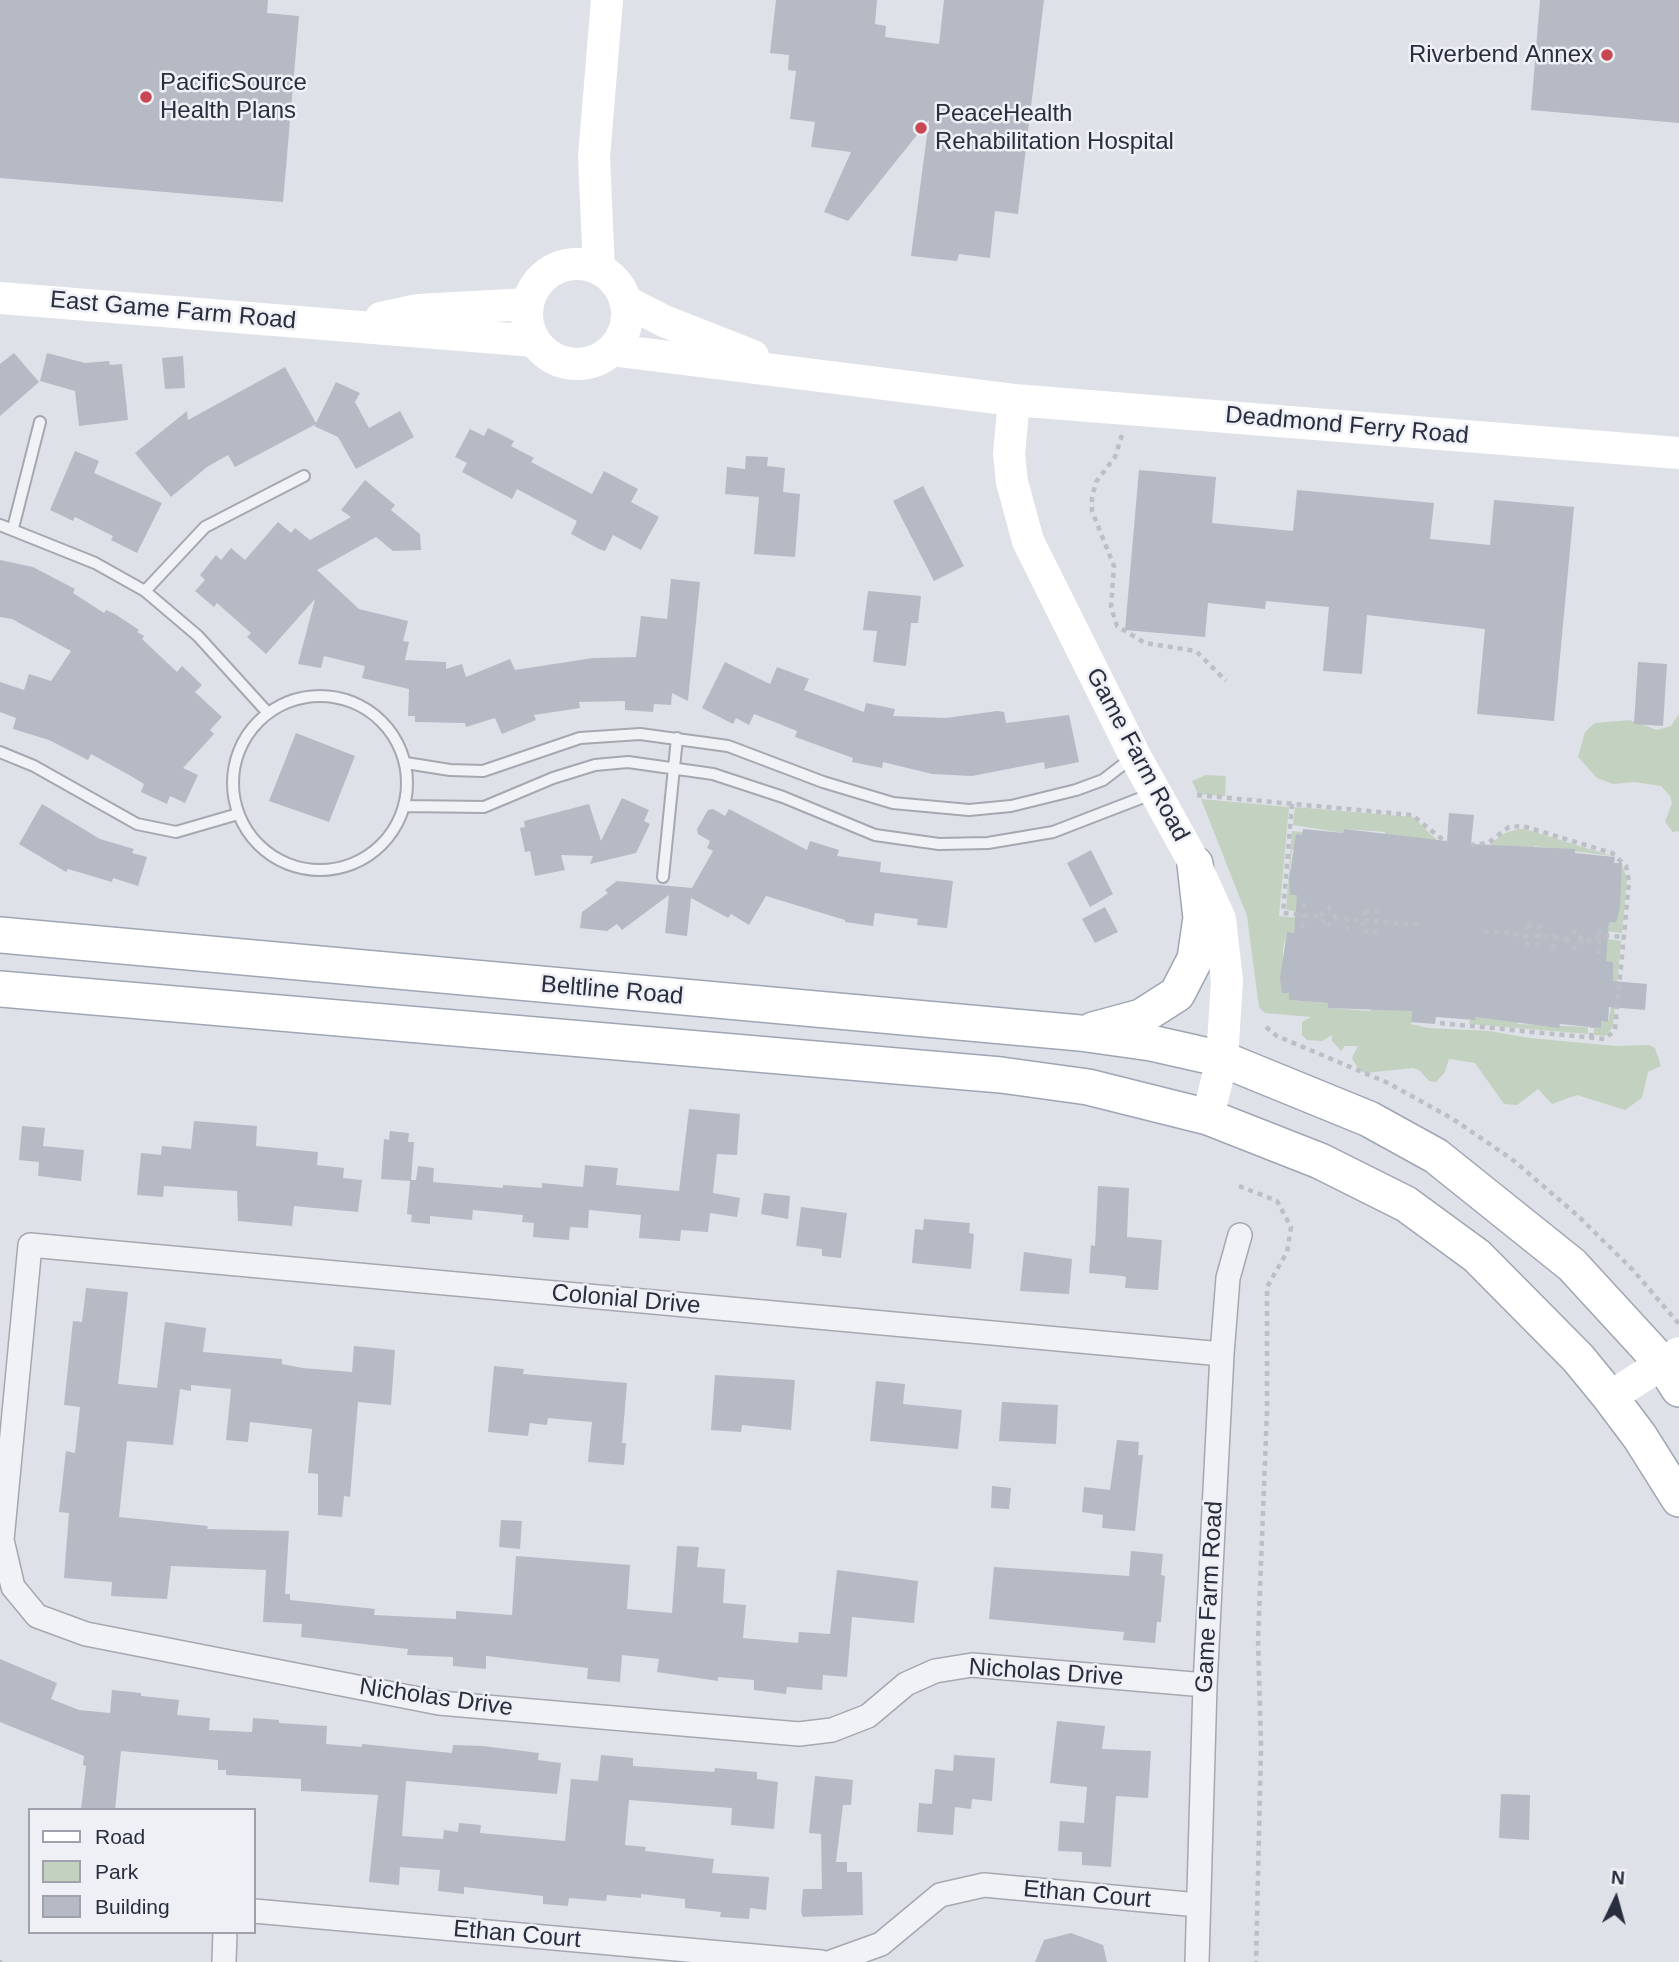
<!DOCTYPE html>
<style>
body{margin:0}
#map{position:relative;width:1679px;height:1962px;overflow:hidden;background:#dee1e7;font-family:Arial,sans-serif}
canvas{display:block}
.legend{position:absolute;left:28px;top:1808px;width:228px;height:126px;box-sizing:border-box;background:#eef0f5;border:2px solid #9fa2ac;margin:0;padding:9px 12px;list-style:none;font-size:21px;color:#282e3e}
.legend li{display:flex;align-items:center;gap:14px;height:35px}
.legend b{width:35px;border:2px solid #9fa2ac}
.north{position:absolute;left:1581px;top:1864px;width:70px;height:70px;-webkit-text-stroke:5px #eef0f5;paint-order:stroke;rotate:5deg;font-size:19px;font-weight:700;line-height:28px;text-align:center;color:#282e3e}
.north::after{content:'';display:block;margin:auto;width:24px;height:32px;background:#282e3e;clip-path:polygon(50% 0,100% 100%,50% 72%,0 100%)}
</style>
<div id="map">
<canvas width="1679" height="1962"></canvas>
<ul class="legend">
<li><b style="height:9px;background:#fff"></b>Road</li>
<li><b style="height:19px;background:#c3d1c0"></b>Park</li>
<li><b style="height:19px;background:#b6bac4"></b>Building</li>
</ul>
<div class="north">N</div>
</div>
<script>
const context = document.querySelector('canvas').getContext('2d');
context.lineJoin = 'round';
function fill(path, color) { context.fillStyle = color; context.fill(path, 'evenodd'); }
const toPath = rows => new Path2D(rows.map(r => 'M' + r).join(''));
function stroke(path, color, width, dash) { context.strokeStyle = color; context.lineWidth = width; context.lineCap = dash ? 'butt' : 'round'; context.setLineDash(dash || []); context.stroke(path); }
function label(font, color, halo, rows, align = 'center') {
  context.font = font + ' Arial,sans-serif'; context.lineWidth = 5; context.setLineDash([]); context.textBaseline = 'middle'; context.strokeStyle = halo; context.fillStyle = color; for (const [text, x, y, turn = 0] of rows) {
    context.save(); context.translate(x, y); context.rotate((+turn || 0) * Math.PI / 180); context.textAlign = isNaN(turn) ? turn : align; if (halo) context.strokeText(text, 0, 0); context.fillText(text, 0, 0); context.restore();
  }
}
const green = toPath([
 [1679,714,1679,831,1673,832,1665,822,1672,803,1670,796,1661,786,1634,782,1613,784,1597,778,1578,757,1585,732,1595,723,1630,720,1657,730,1671,726],
 [1206,775,1226,776,1225,796,1198,794,1192,781],
 [1201,799,1289,807,1279,916,1301,918,1300,928,1294,927,1294,933,1287,933,1283,948,1282,992,1289,993,1289,1000,1328,1003,1329,1008,1370,1011,1371,1007,1412,1007,1411,1024,1428,1028,1489,1031,1530,1038,1616,1046,1649,1045,1655,1048,1661,1066,1648,1072,1642,1098,1625,1110,1577,1095,1552,1104,1538,1089,1517,1105,1504,1104,1475,1063,1449,1059,1445,1072,1436,1082,1429,1081,1419,1070,1413,1068,1365,1073,1359,1070,1352,1058,1358,1046,1345,1046,1341,1051,1332,1041,1332,1035,1322,1041,1307,1040,1302,1035,1302,1022,1311,1017,1265,1013,1259,1007,1247,916],
 [1295,807,1413,817,1440,843,1385,836,1385,832,1344,829,1343,833,1293,825],
 [1519,829,1525,829,1612,856,1534,846,1534,849,1487,846,1505,833],
 [1292,831,1303,832,1302,835,1296,834,1295,850,1292,850,1289,879,1290,894,1297,895,1301,912,1286,910],
 [1622,864,1627,879,1622,933,1603,931,1603,928,1609,928,1609,922,1616,923],
 [1603,938,1621,941,1613,1027,1605,1036,1594,1035,1594,1027,1600,1028,1601,1021,1608,1022,1611,1007,1612,962,1606,961],
 [1476,1013,1518,1020,1518,1024,1588,1027,1588,1034,1469,1024,1470,1019,1475,1019]
]);
const building = toPath([
 [0,0,268,0,267,13,299,16,283,202,0,178],
 [776,0,877,0,875,24,886,26,885,37,939,44,944,0,1044,0,1018,214,995,211,990,258,959,254,957,261,911,256,929,120,848,221,824,212,851,152,811,147,815,122,790,119,796,71,788,70,789,55,770,53],
 [1540,0,1679,0,1679,123,1531,110],
 [14,353,39,382,0,416,0,364],
 [47,353,85,363,109,361,110,365,122,364,128,420,79,426,75,391,40,381],
 [183,356,185,388,165,389,162,358],
 [285,367,316,423,336,382,360,393,355,402,369,428,400,411,414,437,356,469,338,437,314,426,316,424,235,467,228,455,207,467,171,497,135,453,187,411,188,420],
 [488,428,514,441,511,446,534,458,531,462,592,494,604,471,638,489,631,502,659,517,641,550,613,535,605,551,599,549,571,534,577,521,517,489,512,499,462,472,467,463,455,457,470,429,484,436],
 [75,451,99,461,94,473,162,503,137,553,111,540,113,536,75,517,73,521,50,510],
 [746,456,768,457,767,466,785,468,783,492,800,494,795,557,754,554,759,497,725,494,727,467,745,469],
 [1139,470,1216,477,1212,523,1293,531,1297,490,1434,503,1430,539,1490,545,1494,500,1574,507,1554,721,1477,714,1485,629,1367,615,1362,674,1323,671,1329,607,1266,601,1265,609,1208,603,1205,637,1125,630],
 [365,480,395,505,391,510,420,534,421,550,393,551,376,537,317,570,359,609,408,621,403,641,409,642,405,660,446,662,446,669,462,664,466,677,510,659,515,670,593,658,636,657,641,616,667,619,671,579,700,582,688,701,672,693,671,705,654,704,653,712,625,710,625,701,579,702,580,708,534,715,536,720,502,734,495,718,466,727,465,723,415,722,415,716,408,716,409,689,362,678,365,666,324,656,321,668,298,664,315,599,266,654,247,637,251,633,217,603,214,607,195,591,205,580,200,575,216,555,221,560,231,548,245,560,278,522,291,533,295,528,310,540,351,517,341,510],
 [923,486,964,566,934,581,893,501],
 [0,560,33,567,75,589,73,593,104,613,106,610,115,614,139,630,137,632,144,636,142,639,177,672,182,666,202,685,195,692,222,717,210,730,214,734,183,768,198,775,185,803,170,796,167,804,141,792,144,784,131,776,91,754,88,760,49,740,13,729,16,718,0,712,0,682,24,690,29,674,51,681,71,651,12,619,0,617],
 [868,591,921,596,918,623,911,623,906,666,873,662,877,631,863,630],
 [725,662,770,684,777,667,809,679,804,690,864,712,866,703,895,709,893,716,946,718,997,711,1004,712,1006,723,1069,715,1079,762,1045,769,1044,762,972,776,932,774,883,762,882,768,852,762,853,758,795,737,797,731,754,714,749,725,736,718,733,724,702,708],
 [1638,662,1667,664,1663,726,1634,724],
 [296,733,355,756,329,822,269,801],
 [622,798,649,810,644,821,650,824,636,853,590,864,593,856,561,855,565,870,535,876,530,851,525,852,520,828,525,827,524,821,589,804,601,841],
 [42,804,100,839,134,849,132,853,147,857,138,886,113,878,112,882,68,869,66,872,19,844],
 [713,809,725,816,729,809,807,850,810,841,839,850,837,856,881,862,880,872,953,881,947,928,917,925,918,919,875,913,873,926,845,922,845,920,766,896,749,925,731,914,728,918,691,898,687,936,665,933,669,895,622,930,617,924,607,931,580,928,582,912,608,893,605,890,617,881,692,888,713,851,707,848,710,841,698,834,697,829,708,810],
 [1449,813,1474,815,1471,844,1575,849,1575,853,1615,857,1614,863,1622,863,1620,908,1616,923,1609,922,1606,961,1613,962,1613,981,1647,984,1645,1010,1609,1007,1608,1022,1601,1021,1601,1028,1560,1024,1559,1028,1476,1017,1475,1020,1436,1017,1435,1024,1411,1022,1412,1011,1328,1008,1328,1003,1289,1000,1289,993,1282,993,1280,978,1287,932,1294,933,1297,895,1290,895,1289,879,1296,834,1302,835,1303,829,1343,833,1344,829,1447,841],
 [1091,850,1113,894,1090,907,1067,863],
 [1105,907,1118,932,1095,943,1082,919],
 [689,1109,740,1114,737,1155,717,1154,713,1193,740,1198,737,1217,710,1213,708,1232,681,1230,680,1241,639,1238,641,1215,589,1210,588,1228,570,1227,569,1240,533,1237,534,1223,522,1222,523,1215,473,1210,472,1220,430,1216,430,1224,411,1222,412,1215,407,1214,410,1181,381,1179,384,1139,389,1140,390,1131,409,1133,408,1142,414,1142,411,1180,416,1180,418,1166,434,1168,433,1182,503,1188,503,1185,542,1188,542,1183,583,1187,585,1165,618,1168,616,1185,679,1191],
 [194,1121,257,1126,256,1146,318,1152,317,1165,344,1168,343,1178,362,1180,358,1212,294,1206,292,1226,238,1221,237,1191,164,1186,163,1197,137,1195,141,1153,161,1155,162,1146,191,1149],
 [22,1126,45,1128,43,1146,84,1150,81,1181,38,1176,39,1162,19,1160],
 [1098,1186,1129,1188,1127,1237,1162,1240,1158,1290,1125,1288,1126,1277,1123,1276,1089,1273,1091,1245,1095,1246],
 [764,1193,790,1196,788,1219,761,1214],
 [801,1207,847,1213,841,1258,822,1256,822,1249,796,1246],
 [924,1219,970,1223,969,1233,974,1234,971,1269,912,1263,915,1229,923,1230],
 [1024,1252,1072,1259,1069,1294,1020,1291],
 [86,1288,128,1292,118,1384,157,1388,165,1322,206,1328,203,1352,282,1359,282,1364,302,1368,352,1372,354,1346,395,1350,391,1405,358,1402,350,1497,344,1496,342,1517,318,1515,318,1474,308,1473,312,1429,250,1422,248,1442,226,1440,231,1389,191,1385,191,1391,180,1389,173,1445,127,1441,119,1517,208,1526,207,1529,289,1531,285,1594,290,1594,290,1600,375,1609,374,1615,456,1619,456,1611,512,1615,516,1556,630,1565,627,1609,672,1613,677,1546,699,1547,697,1567,725,1569,723,1603,746,1605,743,1638,798,1643,799,1632,830,1634,837,1570,918,1581,914,1623,852,1617,847,1677,823,1675,822,1690,787,1687,786,1694,754,1690,754,1680,718,1677,718,1681,657,1672,659,1659,622,1655,620,1682,587,1679,588,1668,486,1656,486,1669,453,1666,453,1657,407,1655,408,1649,301,1637,302,1624,263,1622,266,1570,171,1566,167,1599,111,1596,112,1582,64,1578,69,1513,59,1512,66,1451,75,1453,80,1407,64,1405,73,1321,82,1322],
 [494,1366,524,1369,523,1374,627,1383,622,1443,626,1443,624,1465,588,1462,592,1422,548,1418,547,1425,530,1423,528,1436,488,1432],
 [715,1375,795,1380,791,1430,742,1425,741,1432,711,1430],
 [876,1381,905,1384,903,1404,962,1410,958,1449,870,1441],
 [1002,1402,1058,1405,1056,1444,999,1441],
 [1117,1440,1139,1442,1138,1455,1143,1455,1135,1531,1102,1528,1103,1515,1082,1512,1084,1487,1110,1490],
 [992,1486,1011,1488,1009,1509,991,1508],
 [501,1520,522,1521,520,1549,499,1547],
 [1131,1551,1163,1554,1161,1575,1165,1576,1161,1622,1157,1622,1155,1643,1123,1640,1124,1632,989,1619,994,1567,1129,1576],
 [0,1659,57,1683,51,1699,79,1710,110,1713,112,1690,141,1693,141,1696,179,1700,177,1715,210,1718,209,1730,252,1732,253,1718,279,1720,279,1723,327,1726,326,1744,362,1747,362,1744,452,1753,453,1745,483,1746,539,1753,538,1760,561,1763,557,1794,406,1781,402,1836,443,1839,444,1830,458,1832,459,1823,481,1825,480,1833,565,1841,571,1779,598,1781,601,1755,633,1758,633,1766,714,1772,715,1768,757,1772,757,1779,778,1782,774,1829,731,1825,732,1808,629,1800,625,1845,646,1847,645,1851,714,1859,712,1873,769,1877,766,1910,750,1908,749,1919,720,1917,721,1912,685,1908,685,1899,641,1894,641,1898,607,1895,606,1901,569,1898,568,1906,543,1904,543,1896,464,1887,464,1894,438,1891,440,1870,400,1867,399,1885,369,1882,378,1795,301,1791,301,1779,226,1775,226,1770,218,1770,218,1760,121,1751,115,1810,81,1810,86,1766,83,1765,84,1756,0,1722],
 [1057,1721,1105,1726,1102,1749,1151,1751,1148,1798,1116,1796,1111,1867,1082,1865,1082,1852,1058,1851,1060,1821,1084,1823,1087,1787,1050,1783],
 [954,1755,995,1758,992,1801,972,1799,971,1809,955,1807,953,1835,917,1832,919,1803,932,1804,935,1769,953,1771],
 [815,1776,853,1780,851,1805,843,1805,836,1862,847,1862,847,1872,862,1872,863,1915,803,1917,801,1912,803,1889,822,1889,821,1834,809,1833],
 [1501,1794,1530,1795,1529,1840,1499,1838],
 [1071,1933,1103,1945,1107,1962,1035,1962,1044,1940]
]);
const path = toPath([
 [1122,435,1115,457,1096,482,1092,498,1092,511,1114,566,1111,607,1117,626,1145,643,1196,651,1226,681],
 [1197,795,1412,815,1447,843],
 [1292,804,1283,913,1320,916,1327,927,1336,918,1419,925],
 [1364,911,1377,912,1375,932,1362,930,1364,911],
 [1320,916,1329,908,1336,918],
 [1527,925,1541,927,1538,945,1525,944,1527,925],
 [1302,928,1304,902],
 [1347,931,1348,919],
 [1484,931,1566,939,1575,931,1583,940,1592,941,1600,935,1625,937],
 [1566,939,1574,948,1583,940],
 [1553,949,1555,930],
 [1598,954,1600,928],
 [1440,1023,1605,1039,1615,1030,1629,881,1626,866,1612,853,1523,826,1509,827,1488,843,1471,845],
 [1266,1027,1277,1036,1388,1083,1453,1119,1513,1160,1577,1215,1633,1270,1679,1324],
 [1591,1038,1592,1027],
 [1239,1186,1277,1201,1291,1227,1287,1252,1267,1287,1267,1410,1258,1640,1261,1746,1256,1962],
 [0,1960,0,1962]
]);
const lane = toPath([
 [0,525,95,563,145,591,198,636,268,713],
 [13,528,40,422],
 [145,591,205,527,304,476],
 '233 783a87 87 0 1 1 174 0a87 87 0 1 1-174 0Z',
 [0,752,34,766,137,824,176,832,238,814],
 [406,763,450,770,483,771,580,738,640,734,728,746,823,782,893,803,969,810,1011,806,1076,790,1103,780,1133,757],
 [405,806,484,807,553,778,595,765,628,762,713,774,783,797,875,835,939,844,988,843,1053,832,1154,793],
 [663,877,677,738]
]);
const street = toPath([
 [1205,1685,972,1665,935,1671,906,1684,868,1716,832,1730,799,1734,439,1703,86,1634,37,1616,13,1587,2,1540,30,1245,1222,1354],
 [254,1911,821,1962],
 [224,1962,225,1932],
 [831,1962,881,1944,940,1895,984,1885,1198,1905],
 [1197,1962,1205,1685,1222,1354,1228,1278,1240,1235]
]);
const secondary = toPath([
 '527 314a50 50 0 1 1 100 0a50 50 0 1 1-100 0Z',
 [599,269,594,157,607,0],
 [0,298,535,341],
 [625,301,664,321,753,356],
 [381,318,418,310,528,304],
 [612,350,1014,400,1679,453],
 [1014,400,1009,454,1012,482,1028,541,1135,756,1195,864,1220,919,1227,981,1222,1059,1208,1117],
 [1610,1397,1679,1353]
]);
const primary = toPath([
 [0,935,1080,1033,1151,1043,1222,1059,1369,1119,1436,1156,1572,1265,1663,1364,1679,1389],
 [0,989,1001,1075,1088,1087,1208,1117,1320,1161,1406,1204,1477,1256,1578,1358,1610,1397,1640,1437,1679,1499],
 [1093,1030,1141,1017,1177,994,1195,959,1201,918,1195,864]
]);
const markers = [
 [1607,55,7,"#c94752"],
 [146,97,7,"#c94752"],
 [921,128,7,"#c94752"]
];
const poiNames = [
 ["Riverbend Annex",1593,55,"right"],
 ["PacificSource",160,83],
 ["Health Plans",160,111],
 ["PeaceHealth",935,114],
 ["Rehabilitation Hospital",935,142]
];
const streetNames = [
 ["East Game Farm Road",173,311,5],
 ["Deadmond Ferry Road",1347,426,5],
 ["Game Farm Road",1137,755,62],
 ["Beltline Road",612,991,5],
 ["Colonial Drive",626,1300,5],
 ["Game Farm Road",1210,1597,-87],
 ["Nicholas Drive",1046,1673,4],
 ["Nicholas Drive",436,1698,8],
 ["Ethan Court",1087,1895,5],
 ["Ethan Court",517,1935,5]
];
fill(green, '#c3d1c0');
fill(building, '#b6bac4');
stroke(lane, '#a4a8b1', 14);
stroke(street, '#a4a8b1', 26);
stroke(primary, '#9ea5b3', 38);
stroke(path, '#bdbfc6', 4.5, [5, 5]);
stroke(lane, '#f1f2f6', 10);
stroke(street, '#f1f2f6', 23);
stroke(secondary, '#fff', 32);
stroke(primary, '#fff', 35);
for (const [x, y, r, color] of markers) { const dot = new Path2D(); dot.arc(x, y, r, 0, 2 * Math.PI); context.fillStyle = color; context.fill(dot); stroke(dot, '#eef0f5', 2.5); }
label('24px', '#282e3e', '#eef0f5', poiNames, 'left');
label('24px', '#282e3e', '#eef0f5', streetNames);
</script>
